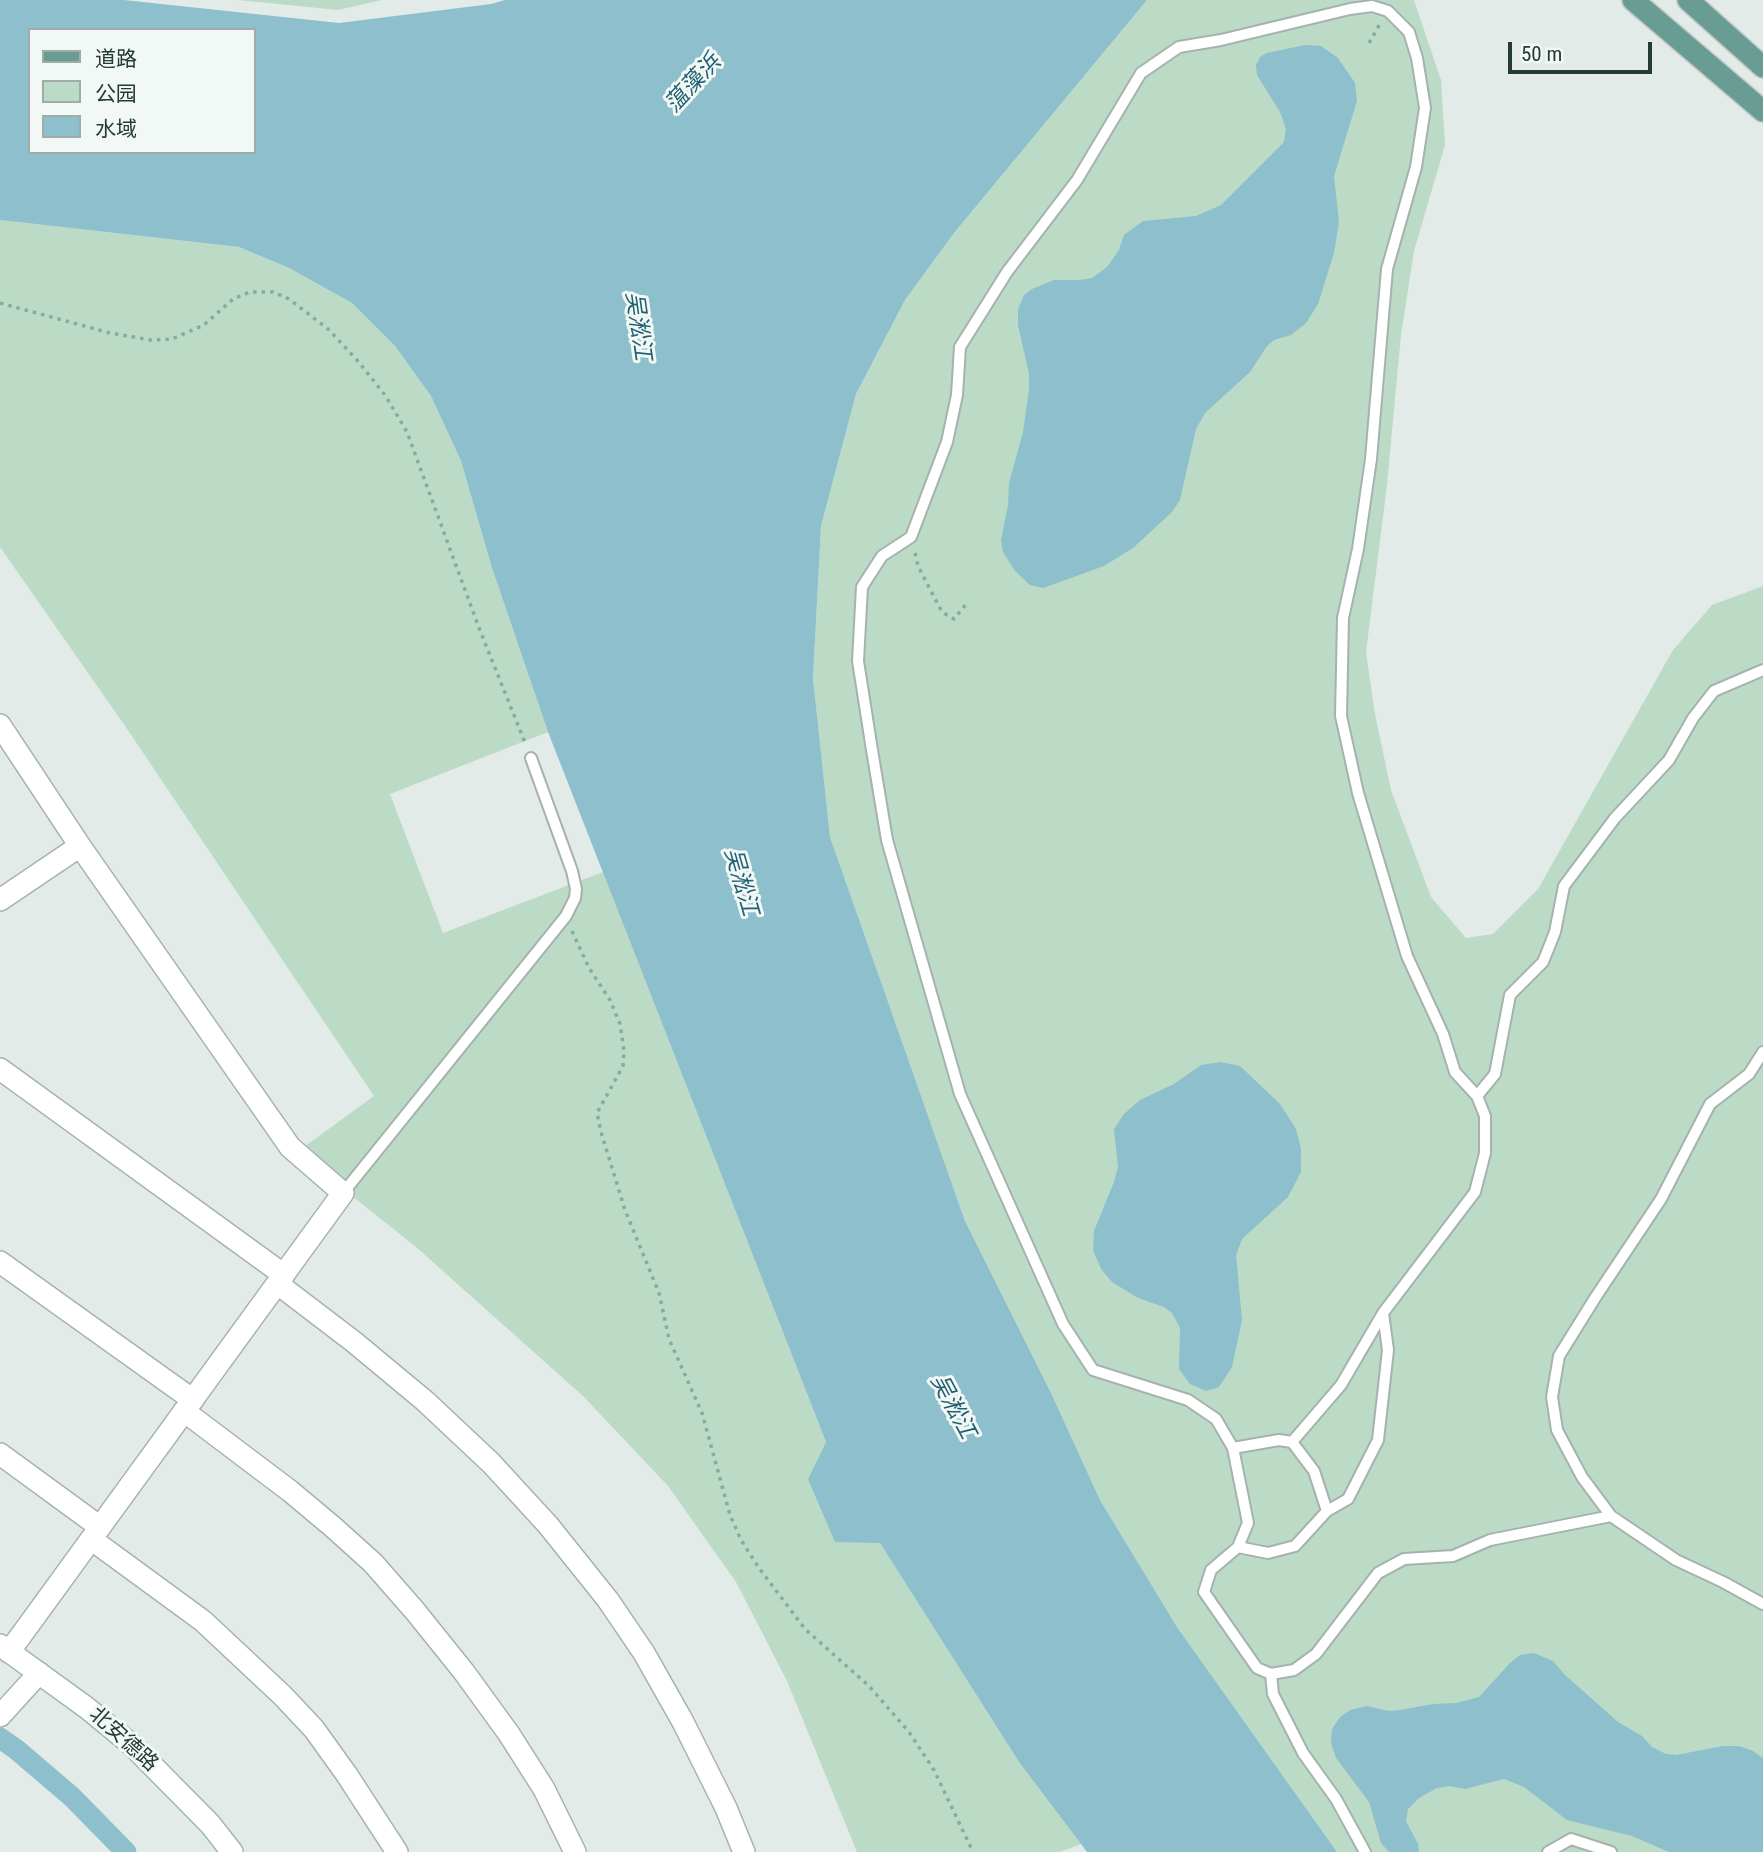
<!DOCTYPE html>
<meta charset="utf-8">
<style>
body{margin:0}
#map{position:relative;width:1763px;height:1852px;overflow:hidden;background:#e2ebe7;font-family:"Roboto Condensed","Noto Sans SC",sans-serif}
canvas{display:block}
.legend{position:absolute;left:28px;top:28px;width:228px;height:126px;box-sizing:border-box;background:#f2f8f5;border:2px solid #9faca9;margin:0;padding:9px 12px;list-style:none;font-size:21px;color:#233a36}
.legend li{display:flex;align-items:center;gap:14px;height:35px}
.legend b{width:35px;border:2px solid #9faca9}
.scale{position:absolute;left:1508px;top:42px;width:144px;height:32px;box-sizing:border-box;border:4px solid #233a36;border-top:0;padding-left:9px;font-size:21px;line-height:24px;white-space:nowrap;color:#233a36;-webkit-text-stroke:5px #f2f8f5;paint-order:stroke}
</style>
<div id="map">
<canvas width="1763" height="1852"></canvas>
<ul class="legend">
<li><b style="height:9px;background:#699d93"></b>道路</li>
<li><b style="height:19px;background:#bcdbc6"></b>公园</li>
<li><b style="height:19px;background:#8dbfcc"></b>水域</li>
</ul>
<div class="scale">50 m</div>
</div>
<script>
const context = document.querySelector('canvas').getContext('2d');
context.lineJoin = 'round';
function fill(path, color) { context.fillStyle = color; context.fill(path, 'evenodd'); }
const toPath = rows => new Path2D(rows.map(r => 'M' + r).join(''));
function stroke(path, color, width, dash) { context.strokeStyle = color; context.lineWidth = width; context.lineCap = dash ? 'butt' : 'round'; context.setLineDash(dash || []); context.stroke(path); }
function label(font, color, halo, rows, align = 'center') {
  context.font = font + ' "Roboto Condensed","Noto Sans SC",sans-serif'; context.lineWidth = 6; context.setLineDash([]); context.textBaseline = 'middle'; context.strokeStyle = halo; context.fillStyle = color; for (const [text, x, y, turn = 0] of rows) {
    context.save(); context.translate(x, y); context.rotate((+turn || 0) * Math.PI / 180); context.textAlign = isNaN(turn) ? turn : align; if (halo) context.strokeText(text, 0, 0); context.fillText(text, 0, 0); context.restore();
  }
}
const green = toPath([
 [238,0,382,0,338,10],
 [1147,0,1414,0,1441,80,1445,145,1414,251,1401,335,1387,485,1366,652,1375,714,1391,790,1431,897,1466,938,1493,934,1538,889,1673,650,1712,605,1763,586,1763,1852,1337,1852,1177,1627,1100,1500,1052,1395,965,1221,830,837,813,678,821,526,856,394,905,300,954,233],
 [0,220,239,247,289,268,352,303,395,346,431,396,461,461,492,568,548,732,390,794,443,933,603,872,826,1442,808,1479,880,1543,1019,1762,1081,1844,1060,1852,857,1852,787,1681,736,1582,668,1486,583,1396,416,1247,297,1152,374,1096,123,723,0,547]
]);
const water = toPath([
 [0,0,124,0,339,23,491,4,505,0,1147,0,954,233,905,300,856,394,821,526,813,678,830,837,965,1221,1052,1395,1100,1500,1177,1627,1337,1852,1087,1852,1019,1762,880,1543,835,1542,808,1479,826,1442,548,732,492,568,461,461,431,396,395,346,352,303,289,268,239,247,0,220],
 [30,30,254,30,254,152,30,152],
 [1305,45,1321,46,1338,58,1355,83,1357,101,1334,176,1339,222,1334,253,1318,304,1306,323,1291,335,1274,340,1267,346,1250,372,1205,413,1196,429,1180,500,1172,512,1133,548,1104,566,1043,588,1030,585,1015,571,1003,552,1001,540,1008,505,1009,483,1023,432,1029,389,1029,374,1018,325,1018,309,1024,295,1032,289,1054,280,1079,280,1092,278,1107,267,1119,250,1124,235,1143,221,1196,216,1221,205,1284,142,1286,129,1280,112,1257,75,1256,65,1260,57,1267,53],
 [1221,1062,1240,1066,1280,1104,1296,1129,1301,1149,1301,1172,1288,1197,1242,1239,1236,1255,1242,1320,1232,1367,1219,1387,1206,1391,1190,1384,1179,1369,1180,1328,1172,1313,1164,1307,1138,1298,1112,1282,1101,1269,1093,1250,1094,1231,1114,1182,1118,1167,1114,1129,1124,1114,1140,1100,1174,1084,1201,1065],
 [1534,1653,1553,1661,1565,1675,1618,1722,1642,1736,1652,1747,1666,1754,1676,1755,1723,1746,1739,1746,1753,1751,1763,1758,1763,1852,1669,1852,1632,1836,1567,1820,1524,1787,1504,1779,1465,1789,1449,1786,1437,1788,1419,1798,1408,1809,1406,1821,1418,1844,1419,1852,1389,1852,1381,1843,1369,1802,1336,1758,1331,1743,1332,1729,1340,1717,1350,1710,1367,1706,1389,1711,1400,1710,1433,1704,1456,1703,1479,1697,1511,1662,1520,1655]
]);
const canal = toPath([
 [0,1738,17,1750,72,1797,126,1852]
]);
const path = toPath([
 [1369,43,1381,22],
 [0,303,110,333,151,340,172,339,204,325,233,299,250,292,273,292,289,299,328,329,357,360,385,395,407,432,479,628,526,745],
 [915,553,918,566,942,612,954,619,967,603],
 [572,931,589,968,610,1000,620,1024,624,1051,623,1066,597,1113,601,1132,625,1210,659,1293,669,1339,702,1413,730,1515,741,1540,759,1568,805,1629,869,1686,909,1732,934,1770,973,1852]
]);
const lane = toPath([
 [1763,1052,1749,1074,1710,1104,1661,1199,1595,1298,1559,1356,1552,1397,1557,1430,1582,1477,1611,1516,1676,1560,1723,1582,1763,1604],
 [1477,1096,1495,1074,1510,995,1543,962,1555,932,1564,886,1615,818,1669,760,1693,718,1714,691,1763,670],
 [343,1193,566,916,575,898,576,889,572,871,531,758],
 [1292,1442,1341,1385,1383,1313,1475,1192,1485,1153,1485,1116,1477,1096,1455,1072,1443,1034,1407,956,1358,793,1341,716,1343,618,1358,549,1371,459,1387,269,1416,167,1425,108,1417,58,1409,32,1388,11,1372,6,1350,9,1221,40,1179,47,1141,73,1077,180,1007,272,960,347,957,395,947,442,911,537,882,556,862,587,858,661,872,750,887,840,960,1094,1063,1324,1093,1370,1188,1400,1216,1419,1233,1448,1248,1523,1238,1547,1211,1570,1204,1592,1257,1668,1271,1674,1294,1670,1316,1654,1378,1573,1404,1559,1453,1556,1490,1540,1611,1516],
 [1233,1448,1279,1440,1292,1442,1314,1471,1327,1511,1295,1546,1268,1553,1238,1547],
 [1327,1511,1348,1499,1378,1440,1388,1350,1383,1313],
 [1271,1674,1273,1694,1303,1753,1336,1799,1365,1852],
 [1548,1852,1571,1839,1611,1852]
]);
const street = toPath([
 [0,725,80,846,290,1147,343,1193,9,1652],
 [0,900,80,846],
 [0,1069,284,1275],
 [0,1262,193,1400],
 [278,1284,354,1342,425,1401,491,1463,548,1525,608,1600,644,1653,683,1722,726,1808,744,1852],
 [184,1411,290,1491,333,1527,373,1563,415,1611,464,1672,509,1734,544,1789,575,1852],
 [0,1454,100,1527],
 [91,1539,203,1621,283,1696,314,1729,347,1775,397,1852],
 [0,1716,39,1673]
]);
const secondary = toPath([
 [0,1645,87,1708,132,1745,210,1824,232,1852]
]);
const primary = toPath([
 [1633,0,1763,111],
 [1688,0,1763,67]
]);
const streetNames = [
 ["北安德路",123,1740,42]
];
const waterNames = [
 ["蕰藻浜",694,84,-47],
 ["吴淞江",637,326,82],
 ["吴淞江",740,882,74],
 ["吴淞江",952,1407,62]
];
fill(green, '#bcdbc6');
fill(water, '#8dbfcc');
stroke(canal, '#8dbfcc', 21);
stroke(lane, '#a5b2ae', 14);
stroke(street, '#a5b2ae', 24);
stroke(secondary, '#a1b6b0', 24);
stroke(primary, '#c1c8c7', 24);
stroke(path, '#84aca2', 3.5, [3.5, 5]);
stroke(lane, '#fff', 10);
stroke(street, '#fff', 21);
stroke(secondary, '#fff', 21);
stroke(primary, '#699d93', 21);
label('21px', '#233a36', '#f2f8f5', streetNames);
label('italic 23px', '#216072', '#f2f8f5', waterNames);
</script>
